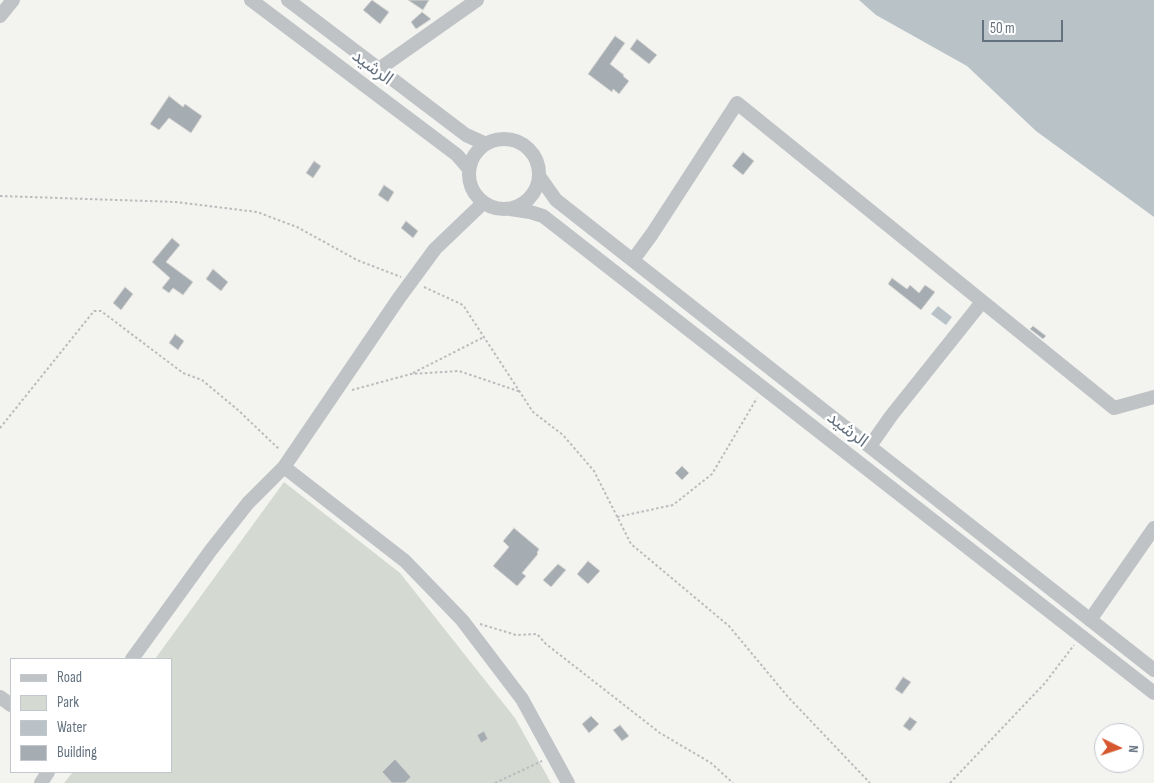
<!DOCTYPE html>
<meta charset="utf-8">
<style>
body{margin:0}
#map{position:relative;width:1154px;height:783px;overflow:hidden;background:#f3f3f0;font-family:"Sofia Sans Condensed",sans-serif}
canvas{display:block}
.legend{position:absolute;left:10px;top:658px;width:162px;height:115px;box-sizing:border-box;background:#fff;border:1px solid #c1c7cc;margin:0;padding:6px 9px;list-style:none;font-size:15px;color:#64727f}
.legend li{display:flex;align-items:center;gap:10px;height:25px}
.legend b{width:25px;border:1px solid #c1c7cc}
.north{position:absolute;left:1094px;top:723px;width:50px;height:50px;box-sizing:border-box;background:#fff;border:1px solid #c1c7cc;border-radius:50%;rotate:94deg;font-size:14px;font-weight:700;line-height:20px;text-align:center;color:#64727f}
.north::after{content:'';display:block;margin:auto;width:18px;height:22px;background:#d6572d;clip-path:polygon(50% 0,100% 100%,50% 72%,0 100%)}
.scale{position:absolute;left:982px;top:20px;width:81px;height:22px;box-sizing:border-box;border:2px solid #64727f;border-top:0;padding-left:6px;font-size:15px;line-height:18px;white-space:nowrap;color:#64727f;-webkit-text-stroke:4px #fff;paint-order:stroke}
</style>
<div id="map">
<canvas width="1154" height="783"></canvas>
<ul class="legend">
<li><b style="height:6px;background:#bfc3c6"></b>Road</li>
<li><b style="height:14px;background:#d4dad1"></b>Park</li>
<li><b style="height:14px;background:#b8c2c7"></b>Water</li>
<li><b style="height:14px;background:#a6adb2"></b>Building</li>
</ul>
<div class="north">N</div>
<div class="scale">50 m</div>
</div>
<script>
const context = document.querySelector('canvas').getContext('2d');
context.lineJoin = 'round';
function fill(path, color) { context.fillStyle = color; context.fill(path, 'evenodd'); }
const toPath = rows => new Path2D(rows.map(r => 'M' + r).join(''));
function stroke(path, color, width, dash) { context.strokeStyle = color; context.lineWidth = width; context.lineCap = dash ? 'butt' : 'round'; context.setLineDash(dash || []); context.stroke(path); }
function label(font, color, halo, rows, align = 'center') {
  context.font = font + ' "Sofia Sans Condensed","Noto Sans Arabic",sans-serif'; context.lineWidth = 5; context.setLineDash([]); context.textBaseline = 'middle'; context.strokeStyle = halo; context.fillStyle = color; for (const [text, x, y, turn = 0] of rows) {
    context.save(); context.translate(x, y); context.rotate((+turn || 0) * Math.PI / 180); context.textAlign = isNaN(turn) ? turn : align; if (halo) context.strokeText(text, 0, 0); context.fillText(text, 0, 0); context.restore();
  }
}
const green = toPath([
 [284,482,400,573,515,718,551,783,64,783,73,772,171,772,171,659,155,659]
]);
const water = toPath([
 [859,0,1154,0,1154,217,1036,131,967,66,876,15],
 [938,306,952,317,946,325,931,314]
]);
const building = toPath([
 [372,0,389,12,380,24,363,10,372,0],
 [408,0,429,0,423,10,408,0],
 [422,12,431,19,416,29,411,22,422,12],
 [615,36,625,43,610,64,624,75,623,76,629,81,619,94,613,89,612,92,588,74,615,36],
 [637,39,657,55,649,64,630,49,637,39],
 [169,96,183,107,185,104,202,116,191,133,169,118,159,130,150,124,169,96],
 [743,152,754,161,743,175,732,166,743,152],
 [314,161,321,166,313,178,306,173,314,161],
 [384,185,394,192,388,202,378,195,384,185],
 [406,221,418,231,413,238,401,228,406,221],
 [172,238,180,245,166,262,193,282,183,295,173,288,169,293,162,288,170,278,152,262,172,238],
 [213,269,228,282,221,291,206,279,213,269],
 [892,278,907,289,910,285,919,293,925,285,935,292,921,310,888,284,892,278],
 [125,287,133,294,121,310,113,303,125,287],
 [1033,326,1046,336,1043,339,1030,329,1033,326],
 [175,334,184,341,178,350,169,343,175,334],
 [682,466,689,473,682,480,675,473,682,466],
 [514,528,539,549,537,553,538,554,522,573,526,576,517,586,493,566,509,547,503,541,514,528],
 [588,561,600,571,588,584,577,574,588,561],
 [558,564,566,570,551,587,543,580,558,564],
 [903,677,911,682,902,694,895,689,903,677],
 [591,716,599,724,589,733,582,724,591,716],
 [910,717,917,722,910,731,903,726,910,717],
 [620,725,629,736,622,741,613,730,620,725],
 [484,731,488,739,481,743,477,735,484,731],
 [395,759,411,777,405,783,392,783,382,772,395,759]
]);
const path = toPath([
 [0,196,176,202,257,212,297,227,357,260,401,277],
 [424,287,463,305,533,412,563,435,594,471,631,544,729,626,788,697,870,783],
 [413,373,484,337],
 [352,390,411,374,459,371,521,392],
 [0,428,94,311,101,311,183,373,202,380,238,410,280,450],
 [617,517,673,505,712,474,757,398],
 [480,624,516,635,537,634,546,644,660,733,711,763,733,783],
 [495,783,542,761],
 [950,783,1045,683,1074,645]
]);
const minor = toPath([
 [251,0,457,155,469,169],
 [288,0,466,135,486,144],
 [0,16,13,0],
 [379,69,477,0],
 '469 174a35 35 0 1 1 70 0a35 35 0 1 1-70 0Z',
 [539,176,556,200,1154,670],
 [510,209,530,212,543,216,1154,693],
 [633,260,652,234,737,103,1114,408,1154,397],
 [870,446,891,416,982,302],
 [284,467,405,561,462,620,522,699,568,783],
 [1090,620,1154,528],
 [132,659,211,550,248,503,284,467,399,298,435,249,482,204],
 [0,697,11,705],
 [41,783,48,772]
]);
const streetNames = [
 ["الرشيد",372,68,37],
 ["الرشيد",847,430,38]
];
fill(green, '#d4dad1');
fill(water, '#b8c2c7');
fill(building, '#a6adb2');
stroke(building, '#d5d5d2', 1);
stroke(path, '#b9bbbd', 2, [2.5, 2.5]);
stroke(minor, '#bfc3c6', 14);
label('18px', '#64727f', '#fff', streetNames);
</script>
